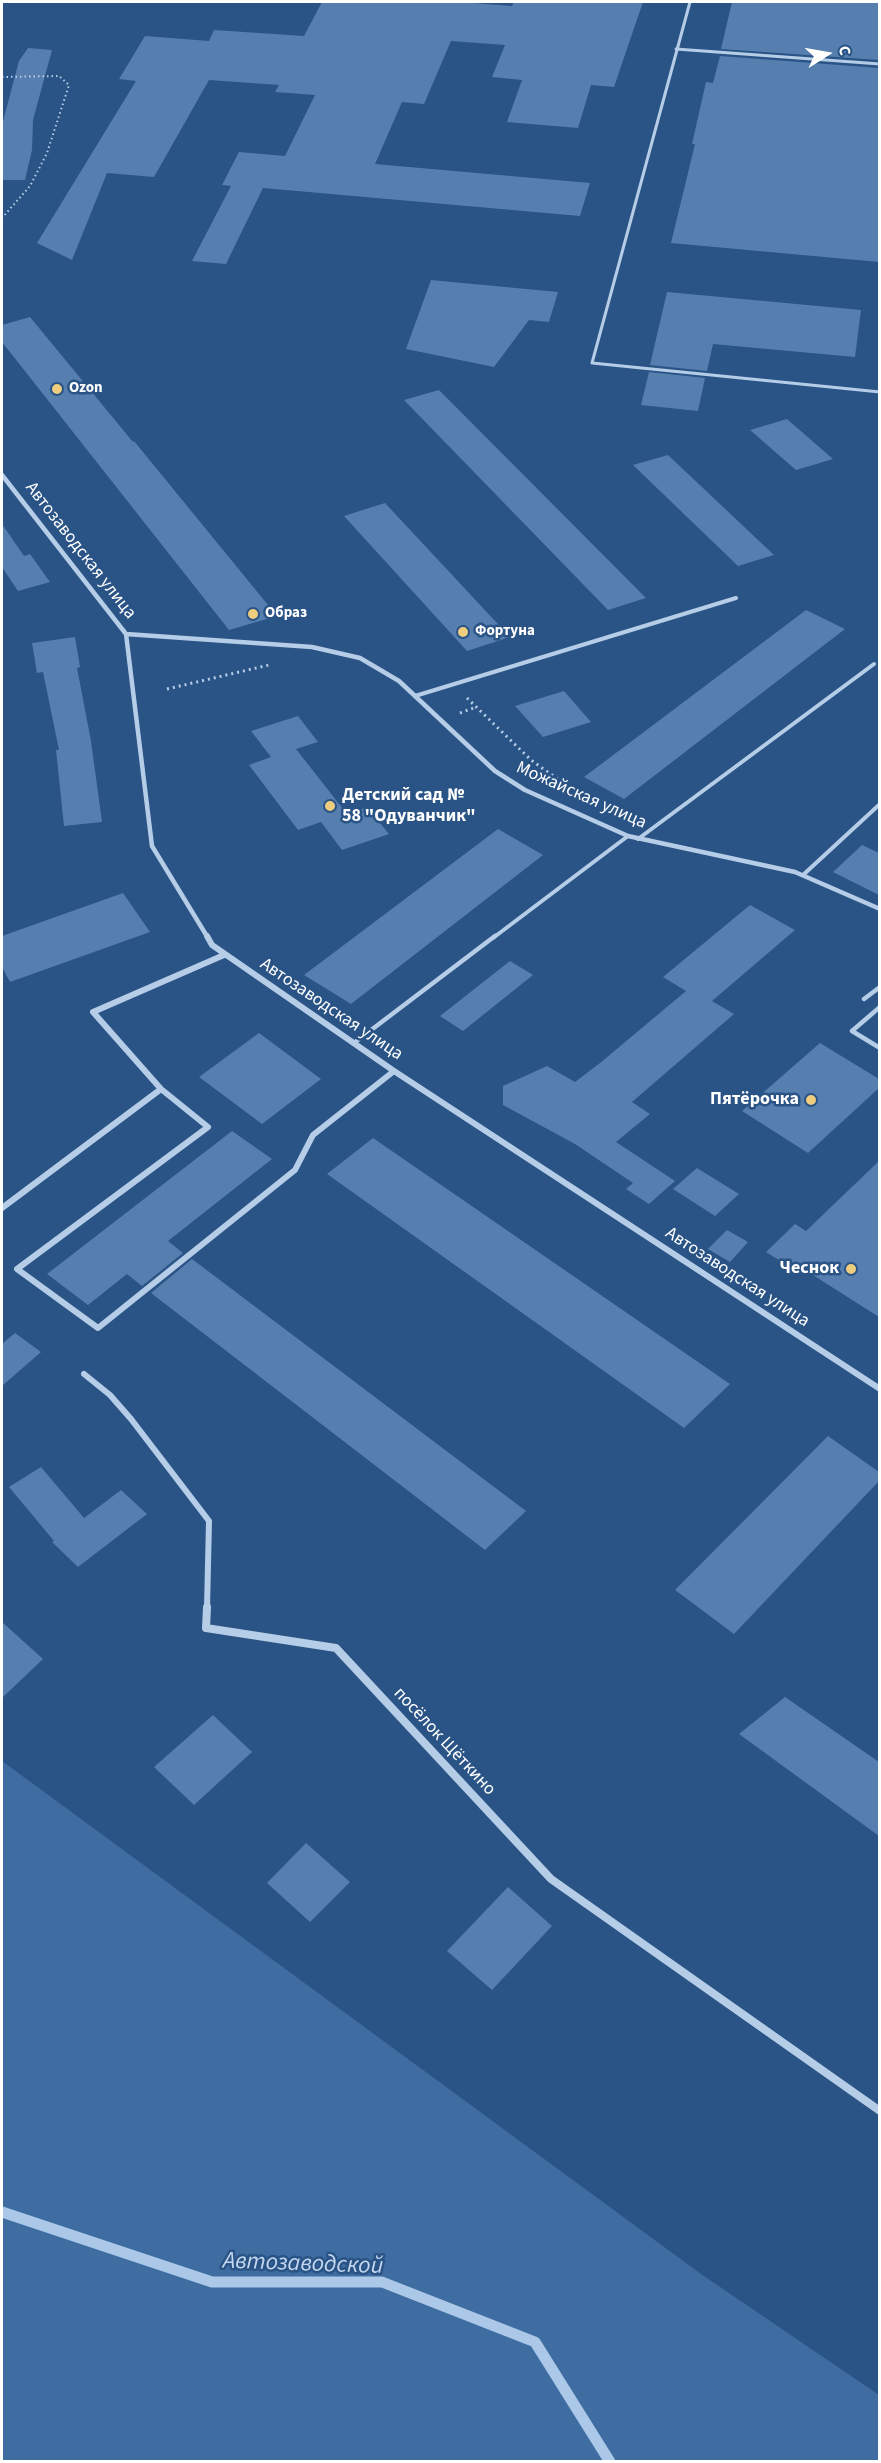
<!DOCTYPE html>
<meta charset="utf-8">
<style>
body{margin:0}
#map{position:relative;width:881px;height:2463px;overflow:hidden;background:#2a5386;font-family:"Source Sans 3",sans-serif}
canvas{display:block}
.frame{position:absolute;inset:0;border:3px solid #fff;pointer-events:none}
.north{position:absolute;left:797px;top:24px;width:60px;height:60px;-webkit-text-stroke:4px #2a5386;paint-order:stroke;rotate:79deg;font-size:16px;font-weight:700;line-height:24px;text-align:center;color:#fff}
.north::after{content:'';display:block;margin:auto;width:21px;height:27px;background:#fff;clip-path:polygon(50% 0,100% 100%,50% 72%,0 100%)}
</style>
<div id="map">
<canvas width="881" height="2463"></canvas>
<div class="frame"></div>
<div class="north">С</div>
</div>
<script>
const context = document.querySelector('canvas').getContext('2d');
context.lineJoin = 'round';
function fill(path, color) { context.fillStyle = color; context.fill(path, 'evenodd'); }
const toPath = rows => new Path2D(rows.map(r => 'M' + r).join(''));
function stroke(path, color, width, dash) { context.strokeStyle = color; context.lineWidth = width; context.lineCap = dash ? 'butt' : 'round'; context.setLineDash(dash || []); context.stroke(path); }
function label(font, color, halo, rows, align = 'center') {
  context.font = font + ' "Source Sans 3",sans-serif'; context.lineWidth = 5; context.setLineDash([]); context.textBaseline = 'middle'; context.strokeStyle = halo; context.fillStyle = color; for (const [text, x, y, turn = 0] of rows) {
    context.save(); context.translate(x, y); context.rotate((+turn || 0) * Math.PI / 180); context.textAlign = isNaN(turn) ? turn : align; if (halo) context.strokeText(text, 0, 0); context.fillText(text, 0, 0); context.restore();
  }
}
const green = toPath([
 [2,1761,701,2274,879,2395,879,2461,2,2461]
]);
const stream = toPath([
 [2,2212,212,2282,382,2282,535,2342,610,2462]
]);
const building = toPath([
 [322,2,460,2,512,6,514,2,643,2,614,87,591,85,578,128,507,122,522,80,492,77,505,45,451,41,424,104,402,102,375,164,590,183,580,216,263,188,226,264,192,261,231,186,222,185,239,152,285,156,315,95,275,92,279,85,209,80,154,177,107,173,72,260,37,243,136,81,119,79,145,36,209,41,214,30,304,36],
 [732,2,879,2,879,60,721,49],
 [28,48,52,50,33,120,32,150,25,180,2,180,2,125,19,61],
 [720,56,879,68,879,262,671,243,695,144,692,144,706,82,713,83],
 [431,280,558,292,549,322,529,320,494,367,406,349],
 [667,292,861,310,855,357,713,344,707,371,650,365],
 [30,317,133,442,134,441,277,616,229,630,2,342,2,325],
 [649,372,705,378,698,411,641,405],
 [439,390,646,598,608,610,404,400],
 [787,419,833,459,796,470,750,430],
 [668,455,774,555,738,566,633,465],
 [385,503,510,637,467,651,344,516],
 [2,524,24,556,30,554,50,582,18,591,2,567],
 [806,610,845,629,624,799,584,777],
 [75,637,80,667,77,668,91,741,102,822,64,826,56,750,59,750,43,672,37,673,32,643],
 [564,691,591,722,543,737,515,706],
 [298,716,318,742,296,749,347,814,367,807,389,834,342,850,321,822,298,830,249,765,271,757,251,731],
 [498,829,543,855,351,1004,304,975],
 [862,845,879,853,879,895,833,872],
 [123,893,150,932,10,982,2,967,2,936],
 [750,905,795,930,712,1001,734,1014,632,1102,650,1114,616,1142,675,1181,649,1204,626,1189,633,1183,575,1144,503,1105,503,1086,547,1066,575,1082,600,1063,686,991,663,977],
 [510,961,533,975,463,1031,440,1016],
 [259,1033,321,1079,262,1124,199,1077],
 [820,1043,879,1079,879,1088,808,1153,742,1111],
 [232,1131,272,1159,168,1241,183,1253,142,1286,127,1274,88,1305,47,1274],
 [373,1138,730,1384,684,1428,327,1174],
 [879,1161,879,1317,794,1263,790,1267,766,1252,795,1224,806,1231],
 [697,1168,739,1194,715,1216,673,1189],
 [727,1230,748,1242,730,1262,708,1249],
 [192,1259,526,1511,485,1550,151,1293],
 [15,1333,41,1352,2,1386,2,1344],
 [828,1436,879,1472,879,1481,734,1634,675,1590],
 [41,1467,84,1518,121,1490,147,1514,78,1567,52,1542,54,1541,9,1487],
 [2,1622,43,1659,2,1698],
 [785,1697,879,1762,879,1836,739,1734],
 [213,1715,252,1752,194,1805,154,1767],
 [306,1843,350,1882,310,1922,267,1883],
 [508,1887,552,1926,492,1990,447,1951]
]);
const pathFar1 = toPath([
 [2,77,59,76,69,85,47,153,30,186,2,218]
]);
const path = toPath([
 [167,689,269,665],
 [467,698,531,760,567,786],
 [460,713,476,707]
]);
const serviceFar2 = toPath([
 [690,2,592,363,880,392],
 [676,49,880,64]
]);
const serviceFar1 = toPath([
 [415,696,736,598],
 [638,839,874,664],
 [803,875,880,804],
 [493,938,628,836]
]);
const service = toPath([
 [864,999,880,987],
 [880,1007,852,1031,880,1048],
 [354,1043,495,936]
]);
const minorFar2 = toPath([
 [2,475,126,634,152,846,208,938],
 [126,634,312,647,360,658,399,681,495,771,525,790,628,836,795,872,880,909]
]);
const minorFar1 = toPath([
 [207,936,212,945,394,1071,880,1389],
 [224,955,93,1012,161,1089,208,1127,17,1269,98,1328,295,1170,313,1135,394,1071],
 [2,1208,161,1089],
 [84,1374,110,1395,131,1419,209,1521,207,1608]
]);
const minor = toPath([
 [207,1607,206,1628,336,1648,551,1879,880,2111]
]);
const markers = [
 [57,389,6,"#eecd7e"],
 [253,614,6,"#eecd7e"],
 [463,632,6,"#eecd7e"],
 [330,806,6,"#eecd7e"],
 [811,1100,6,"#eecd7e"],
 [851,1269,6,"#eecd7e"]
];
const farPoinames = [
 ["Ozon",69,389],
 ["Образ",265,614],
 ["Фортуна",475,632]
];
const streetNames = [
 ["Автозаводская улица",80,551,52],
 ["Можайская улица",581,796,24],
 ["Автозаводская улица",331,1010,34],
 ["Автозаводская улица",737,1278,33],
 ["посёлок Щёткино",444,1742,47]
];
const poiNames = [
 ["Детский сад №",342,796,"left"],
 ["58 \"Одуванчик\"",342,817,"left"],
 ["Пятёрочка",799,1100],
 ["Чеснок",839,1269]
];
const nearWaternames = [
 ["Автозаводской",303,2265,2]
];
fill(green, '#3f6da2');
stroke(stream, '#abc8e8', 11);
fill(building, '#567faf');
stroke(pathFar1, '#b6cde7', 2, [1.5, 3]);
stroke(path, '#b6cde7', 3, [2, 4]);
stroke(serviceFar2, '#b6cde7', 3);
stroke(serviceFar1, '#b6cde7', 4);
stroke(service, '#b6cde7', 4.5);
stroke(minorFar2, '#b6cde7', 4.5);
stroke(minorFar1, '#b6cde7', 6);
stroke(minor, '#b6cde7', 8);
for (const [x, y, r, color] of markers) { const dot = new Path2D(); dot.arc(x, y, r, 0, 2 * Math.PI); context.fillStyle = color; context.fill(dot); stroke(dot, '#2a5386', 2); }
label('bold 15px', '#fff', '#2a5386', farPoinames, 'left');
label('18px', '#fff', '#2a5386', streetNames);
label('bold 18px', '#fff', '#2a5386', poiNames, 'right');
label('italic 24px', '#c2d7ef', '#2a5386', nearWaternames);
</script>
